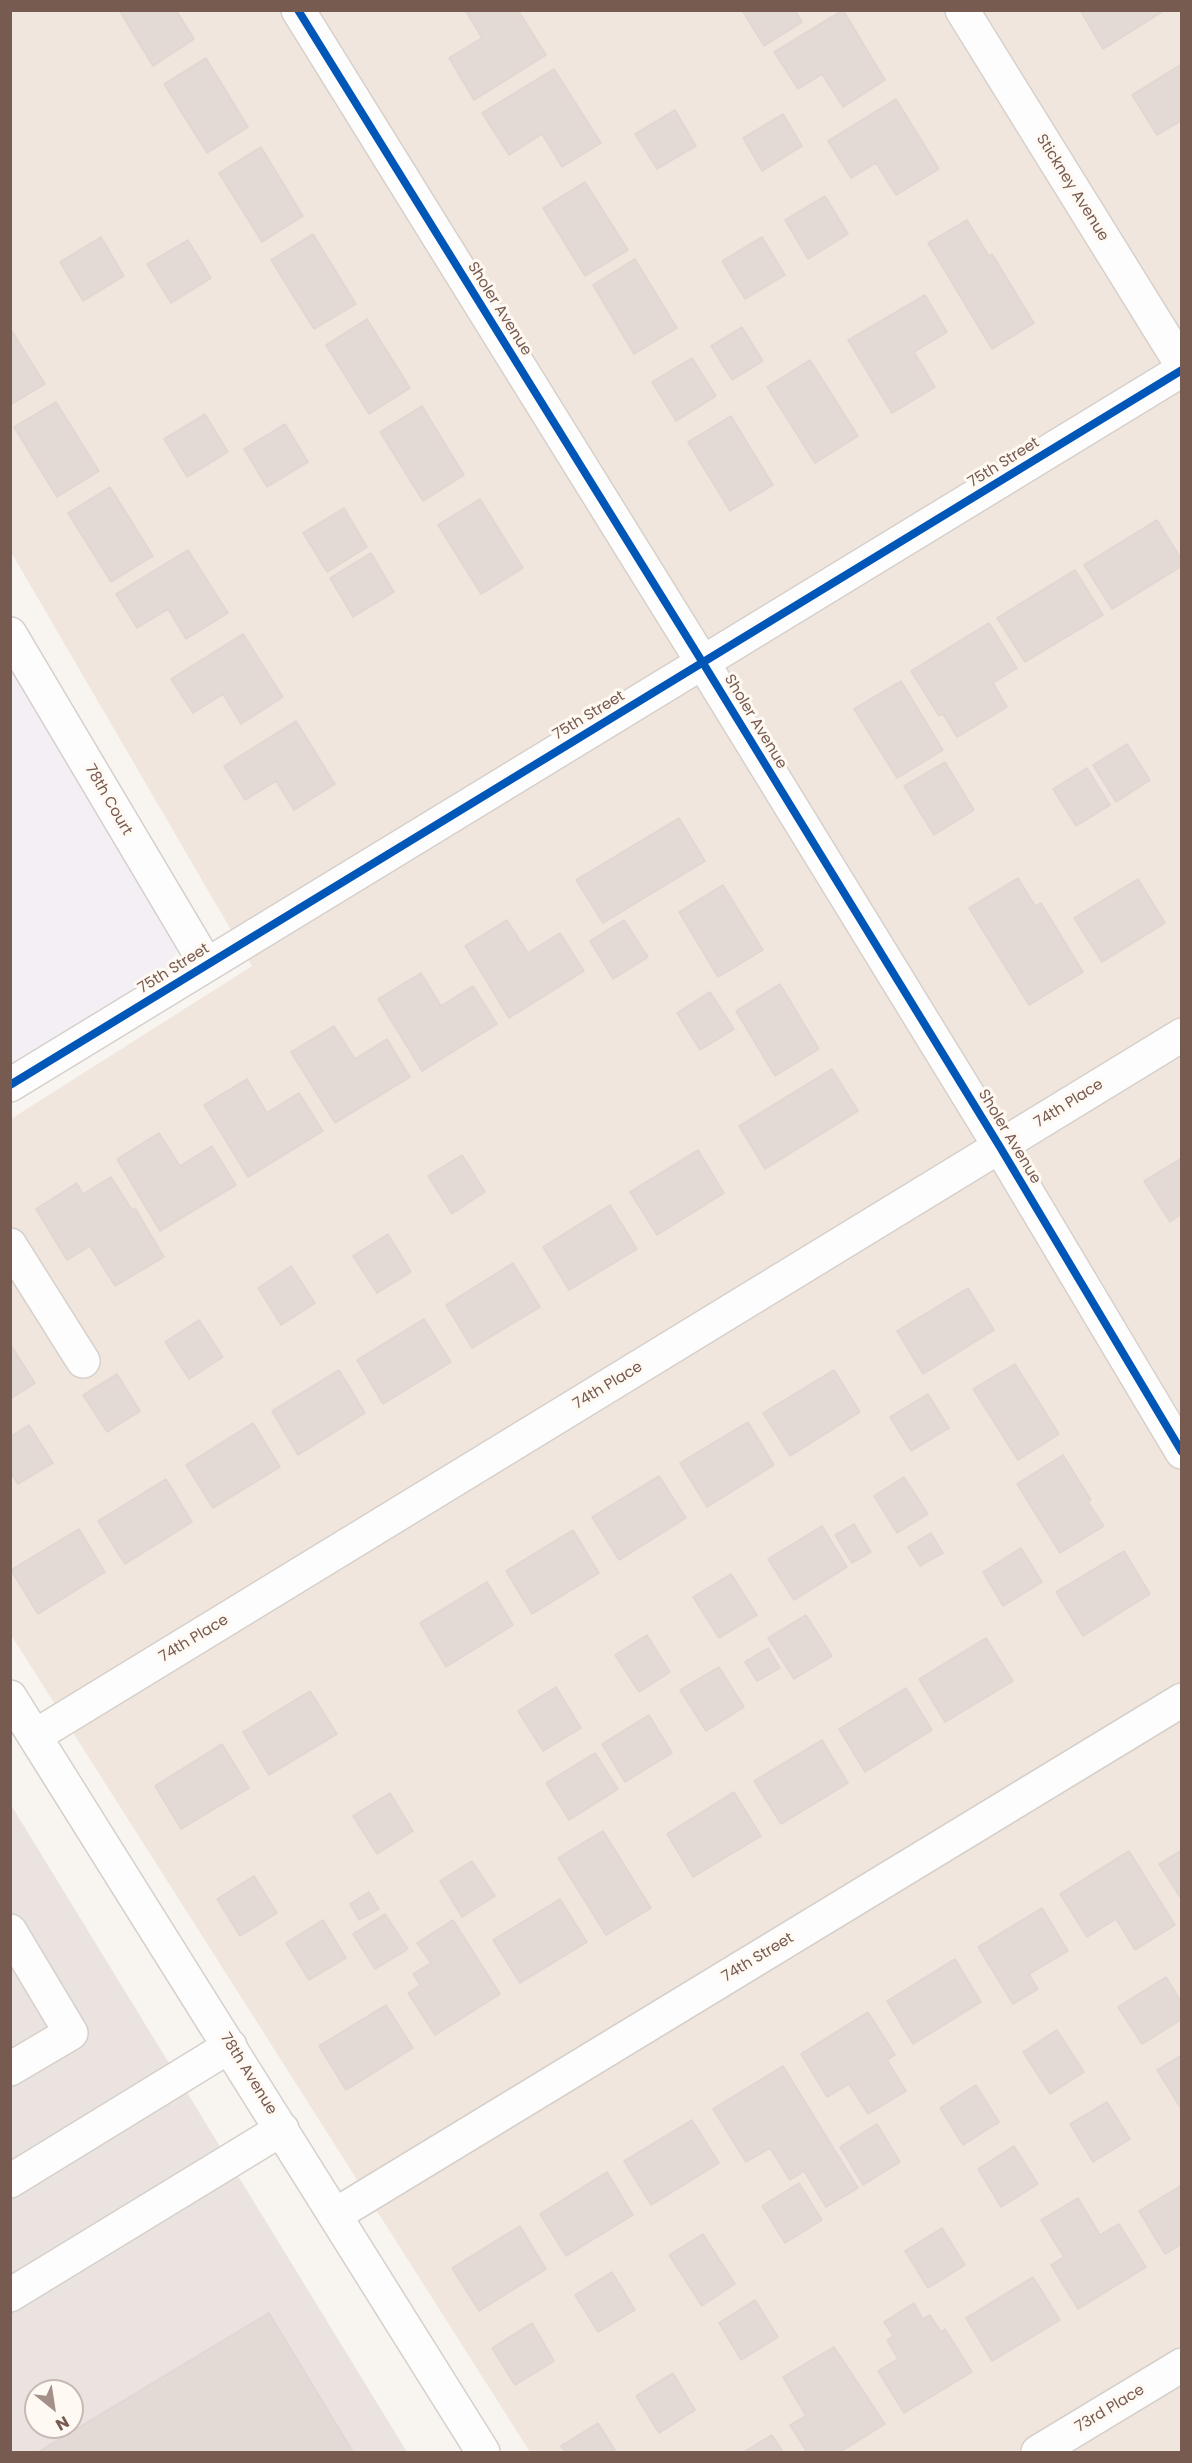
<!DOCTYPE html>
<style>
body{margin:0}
#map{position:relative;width:1192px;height:2463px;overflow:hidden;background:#f8f4f0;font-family:Poppins,sans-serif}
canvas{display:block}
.frame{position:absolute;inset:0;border:12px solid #775a50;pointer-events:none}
.north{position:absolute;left:24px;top:2379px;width:60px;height:60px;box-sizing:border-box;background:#fef9f3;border:2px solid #c8b9b2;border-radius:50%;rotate:150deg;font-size:16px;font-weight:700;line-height:24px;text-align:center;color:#775a50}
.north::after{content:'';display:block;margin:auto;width:21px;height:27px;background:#a49088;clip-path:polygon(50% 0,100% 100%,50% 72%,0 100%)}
</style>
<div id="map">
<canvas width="1192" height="2463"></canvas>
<div class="frame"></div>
<div class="north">N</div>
</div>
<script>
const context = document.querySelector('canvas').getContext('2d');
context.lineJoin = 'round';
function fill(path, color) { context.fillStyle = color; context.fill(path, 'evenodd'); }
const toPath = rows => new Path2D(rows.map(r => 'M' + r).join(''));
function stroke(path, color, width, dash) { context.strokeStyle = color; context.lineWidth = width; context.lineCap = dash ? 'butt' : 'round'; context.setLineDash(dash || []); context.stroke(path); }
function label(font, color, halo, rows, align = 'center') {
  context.font = font + ' Poppins,sans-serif'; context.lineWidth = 6; context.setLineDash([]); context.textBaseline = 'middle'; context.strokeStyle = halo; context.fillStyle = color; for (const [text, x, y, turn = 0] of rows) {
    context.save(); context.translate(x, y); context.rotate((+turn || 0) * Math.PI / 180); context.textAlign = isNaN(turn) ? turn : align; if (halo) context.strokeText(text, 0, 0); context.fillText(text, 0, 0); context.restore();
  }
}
const residential = toPath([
 [11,11,1181,11,1181,2452,530,2452,11,1635,11,1119,252,966,11,552]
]);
const industrial = toPath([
 [11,1805,407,2452,11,2452],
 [36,2391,72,2391,72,2427,36,2427]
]);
const education = toPath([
 [10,661,173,926,177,951,167,968,149,982,10,1066]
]);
const building = toPath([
 [119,10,176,10,194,39,153,66,119,10],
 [465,10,518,10,546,55,474,100,449,58,482,38,465,10],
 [742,10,795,10,802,22,764,46,742,10],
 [843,10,885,80,843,107,822,74,798,89,774,52,843,10],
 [1080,10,1165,10,1103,49,1080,10],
 [206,58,248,127,207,153,164,84,206,58],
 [1182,64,1182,120,1157,135,1132,95,1182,64],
 [554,69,601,143,562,167,542,134,509,155,482,113,554,69],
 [896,99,939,169,896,195,876,163,851,178,828,141,896,99],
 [675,110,696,146,657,169,635,134,675,110],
 [783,114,802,146,762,171,743,138,783,114],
 [261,147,303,216,262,242,219,173,261,147],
 [585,182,628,250,585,276,543,208,585,182],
 [825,196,848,234,808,259,785,220,825,196],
 [967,220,989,256,992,254,1034,323,992,349,928,243,967,220],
 [313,234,356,304,314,329,271,260,313,234],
 [101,237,124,276,83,301,60,262,101,237],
 [762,237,785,275,745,299,722,261,762,237],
 [188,240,211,278,171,303,147,264,188,240],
 [635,259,677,328,634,354,593,285,635,259],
 [925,295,947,332,914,352,935,387,892,413,848,340,925,295],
 [367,319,410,388,369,414,326,345,367,319],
 [742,327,763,361,732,380,711,346,742,327],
 [10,328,45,384,10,405,10,328],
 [692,358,716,396,676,421,652,382,692,358],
 [810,360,858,436,815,463,767,387,810,360],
 [56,402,99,471,57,497,14,427,56,402],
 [422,406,464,475,423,501,380,432,422,406],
 [205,414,228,452,187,477,164,439,205,414],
 [731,416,773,485,730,511,688,442,731,416],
 [285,424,308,462,267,487,244,449,285,424],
 [110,487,153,556,111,582,68,513,110,487],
 [480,499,523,568,481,594,438,525,480,499],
 [344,508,367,547,327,572,303,533,344,508],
 [1157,520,1182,560,1182,566,1112,609,1084,565,1157,520],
 [188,550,228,613,186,639,168,609,137,628,116,594,188,550],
 [371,553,394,592,353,617,330,578,371,553],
 [1075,570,1103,615,1025,662,997,618,1075,570],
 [989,623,1017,668,993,683,1007,707,957,737,943,714,939,716,911,671,989,623],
 [243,634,283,697,241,724,223,694,193,713,171,679,243,634],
 [901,681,943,750,897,778,854,709,901,681],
 [296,721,335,784,294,810,276,781,245,800,224,766,296,721],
 [1127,744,1150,780,1116,802,1093,765,1127,744],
 [945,762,974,810,934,835,904,786,945,762],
 [1087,768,1110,805,1076,826,1053,789,1087,768],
 [679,818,705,861,603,923,576,880,679,818],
 [1018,878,1035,906,1041,903,1083,972,1029,1005,969,908,1018,878],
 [1138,879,1165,923,1102,962,1074,918,1138,879],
 [723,885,763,950,718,977,679,912,723,885],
 [507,920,528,953,560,933,584,971,509,1018,465,946,507,920],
 [624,920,648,957,613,979,590,941,624,920],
 [421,973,441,1006,473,986,497,1024,422,1071,378,999,421,973],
 [780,984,819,1049,775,1076,736,1011,780,984],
 [710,992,734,1029,700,1050,677,1013,710,992],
 [334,1026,355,1059,387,1039,410,1077,335,1123,291,1052,334,1026],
 [832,1069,858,1111,765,1169,739,1126,832,1069],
 [247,1079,267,1113,299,1093,323,1131,248,1177,204,1105,247,1079],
 [159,1133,180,1166,212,1146,236,1185,160,1231,117,1159,159,1133],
 [698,1150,724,1193,657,1235,630,1192,698,1150],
 [462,1155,485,1192,452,1214,428,1176,462,1155],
 [1182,1158,1182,1214,1170,1222,1144,1181,1182,1158],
 [111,1177,132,1210,135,1208,164,1257,115,1286,90,1246,67,1260,36,1209,77,1183,83,1194,111,1177],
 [610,1205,637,1249,569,1290,543,1247,610,1205],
 [388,1234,411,1272,377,1293,353,1256,388,1234],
 [513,1263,540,1307,472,1348,446,1305,513,1263],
 [291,1266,315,1303,281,1325,258,1288,291,1266],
 [968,1288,994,1330,923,1374,897,1331,968,1288],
 [424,1319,451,1362,383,1404,357,1360,424,1319],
 [199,1320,223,1357,189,1379,165,1342,199,1320],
 [10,1344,35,1383,10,1399,10,1344],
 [1015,1364,1059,1434,1018,1460,973,1389,1015,1364],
 [339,1370,365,1413,298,1455,272,1411,339,1370],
 [834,1370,860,1412,790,1456,763,1413,834,1370],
 [117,1374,140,1411,107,1432,83,1395,117,1374],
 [928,1394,949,1428,911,1451,890,1417,928,1394],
 [748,1422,774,1465,707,1507,680,1463,748,1422],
 [253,1423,280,1467,213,1508,186,1465,253,1423],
 [29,1425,53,1463,18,1484,10,1471,10,1437,29,1425],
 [1063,1455,1091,1500,1088,1502,1104,1526,1060,1553,1017,1484,1063,1455],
 [659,1476,686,1518,619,1560,592,1517,659,1476],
 [904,1477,928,1514,897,1533,874,1496,904,1477],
 [166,1479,192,1522,125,1564,98,1521,166,1479],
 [854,1524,871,1552,852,1563,835,1535,854,1524],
 [822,1526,847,1567,794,1600,768,1559,822,1526],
 [79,1529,105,1572,38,1614,11,1570,79,1529],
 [573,1530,599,1573,532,1614,506,1571,573,1530],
 [931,1533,943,1553,920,1566,908,1547,931,1533],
 [1021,1548,1042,1582,1003,1606,983,1572,1021,1548],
 [1124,1551,1150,1594,1083,1636,1056,1592,1124,1551],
 [731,1574,757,1615,719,1638,693,1597,731,1574],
 [487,1582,513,1625,446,1667,420,1623,487,1582],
 [806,1615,832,1656,794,1679,768,1638,806,1615],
 [647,1635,670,1672,639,1692,615,1655,647,1635],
 [986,1638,1013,1681,945,1722,919,1679,986,1638],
 [768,1648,780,1668,757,1681,745,1662,768,1648],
 [719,1667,744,1707,706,1731,680,1690,719,1667],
 [556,1687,581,1728,543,1751,518,1711,556,1687],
 [906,1688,932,1730,865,1772,839,1729,906,1688],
 [310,1691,337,1734,269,1775,243,1732,310,1691],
 [649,1715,672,1753,625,1782,602,1744,649,1715],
 [822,1740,848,1783,781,1824,754,1781,822,1740],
 [222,1744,249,1788,181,1829,155,1786,222,1744],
 [595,1753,618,1789,569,1820,546,1783,595,1753],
 [734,1792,761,1836,693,1877,667,1834,734,1792],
 [390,1793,413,1831,377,1854,353,1816,390,1793],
 [603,1831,651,1908,606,1935,558,1858,603,1831],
 [1182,1850,1182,1897,1180,1897,1159,1864,1182,1850],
 [1129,1851,1175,1925,1135,1950,1116,1919,1087,1937,1060,1894,1129,1851],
 [472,1861,495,1896,462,1917,440,1881,472,1861],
 [254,1876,277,1913,240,1936,217,1899,254,1876],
 [369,1892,379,1909,359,1920,350,1904,369,1892],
 [560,1899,587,1942,520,1983,493,1940,560,1899],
 [1042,1908,1068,1951,1029,1974,1038,1989,1013,2004,978,1947,1042,1908],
 [385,1914,408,1949,375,1969,353,1934,385,1914],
 [323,1920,346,1958,309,1980,286,1943,323,1920],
 [453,1920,500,1994,435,2035,408,1993,420,1985,413,1974,431,1963,417,1943,453,1920],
 [955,1959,981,2002,913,2044,887,2001,955,1959],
 [1166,1977,1182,2003,1182,2019,1142,2044,1118,2007,1166,1977],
 [386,2005,413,2048,346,2090,319,2046,386,2005],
 [868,2012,895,2055,887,2060,906,2091,868,2114,849,2084,827,2097,801,2054,868,2012],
 [1057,2030,1084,2072,1050,2094,1023,2052,1057,2030],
 [1182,2055,1182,2106,1180,2107,1157,2070,1182,2055],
 [783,2066,858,2188,826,2207,804,2171,790,2180,770,2148,746,2162,713,2109,783,2066],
 [976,2085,999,2122,963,2145,940,2108,976,2085],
 [1107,2102,1130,2139,1093,2162,1070,2124,1107,2102],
 [692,2120,719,2163,651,2205,624,2161,692,2120],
 [877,2124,900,2162,863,2185,840,2147,877,2124],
 [1014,2146,1038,2184,1001,2207,978,2169,1014,2146],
 [607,2172,633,2215,566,2256,540,2214,607,2172],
 [799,2183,822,2220,785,2243,762,2206,799,2183],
 [1182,2185,1182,2244,1165,2254,1139,2211,1182,2185],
 [1078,2198,1100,2235,1119,2224,1146,2267,1078,2309,1051,2265,1064,2257,1041,2220,1078,2198],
 [520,2226,546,2269,479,2311,452,2268,520,2226],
 [942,2228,965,2265,928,2288,905,2251,942,2228],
 [703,2234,735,2284,702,2306,669,2255,703,2234],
 [612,2272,635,2310,598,2332,575,2295,612,2272],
 [1033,2277,1060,2320,992,2361,966,2318,1033,2277],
 [755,2300,778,2337,741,2360,719,2323,755,2300],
 [914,2303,923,2319,930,2315,941,2332,945,2329,972,2372,904,2413,878,2371,898,2359,887,2340,893,2336,884,2322,914,2303],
 [269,2313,353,2452,38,2452,269,2313],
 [532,2323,554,2361,515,2385,492,2348,532,2323],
 [834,2347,885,2424,840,2452,807,2452,790,2425,806,2416,783,2377,834,2347],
 [673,2373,695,2410,659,2433,636,2396,673,2373],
 [598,2423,616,2452,565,2452,561,2446,598,2423],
 [772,2435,783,2452,744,2452,772,2435]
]);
const minor = toPath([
 [298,10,703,663,1000,1147,1182,1452],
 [962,10,1182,365],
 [10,634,206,964],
 [10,1085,1182,370],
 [10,1245,83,1361],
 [10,1697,483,2452],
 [35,1736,1182,1035],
 [10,1931,71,2033,10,2069],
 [10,2181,230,2046],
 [335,2215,1182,1700],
 [10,2295,282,2129],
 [1038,2452,1182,2365]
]);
const cycleway = toPath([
 [298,10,703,663,1000,1147,1182,1452],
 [10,1085,1182,370]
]);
const streetNames = [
 ["Stickney Avenue",1072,188,58],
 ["Sholer Avenue",499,309,58],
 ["75th Street",1004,463,-32],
 ["75th Street",589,716,-31],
 ["Sholer Avenue",755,722,59],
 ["78th Court",108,800,60],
 ["75th Street",174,969,-32],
 ["74th Place",1069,1104,-32],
 ["Sholer Avenue",1009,1137,59],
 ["74th Place",608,1386,-31],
 ["74th Place",194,1639,-31],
 ["74th Street",758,1958,-31],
 ["78th Avenue",248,2074,58],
 ["73rd Place",1110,2409,-31]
];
fill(residential, '#f0e6de');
fill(industrial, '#eae3df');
fill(education, '#f4eef5');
fill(building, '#e3dad5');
stroke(building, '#e1d7d2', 1.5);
stroke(minor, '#d6d0cb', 36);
stroke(minor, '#fefdfd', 33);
stroke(cycleway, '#0057b8', 8);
label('15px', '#775a50', '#fef9f3', streetNames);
</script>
